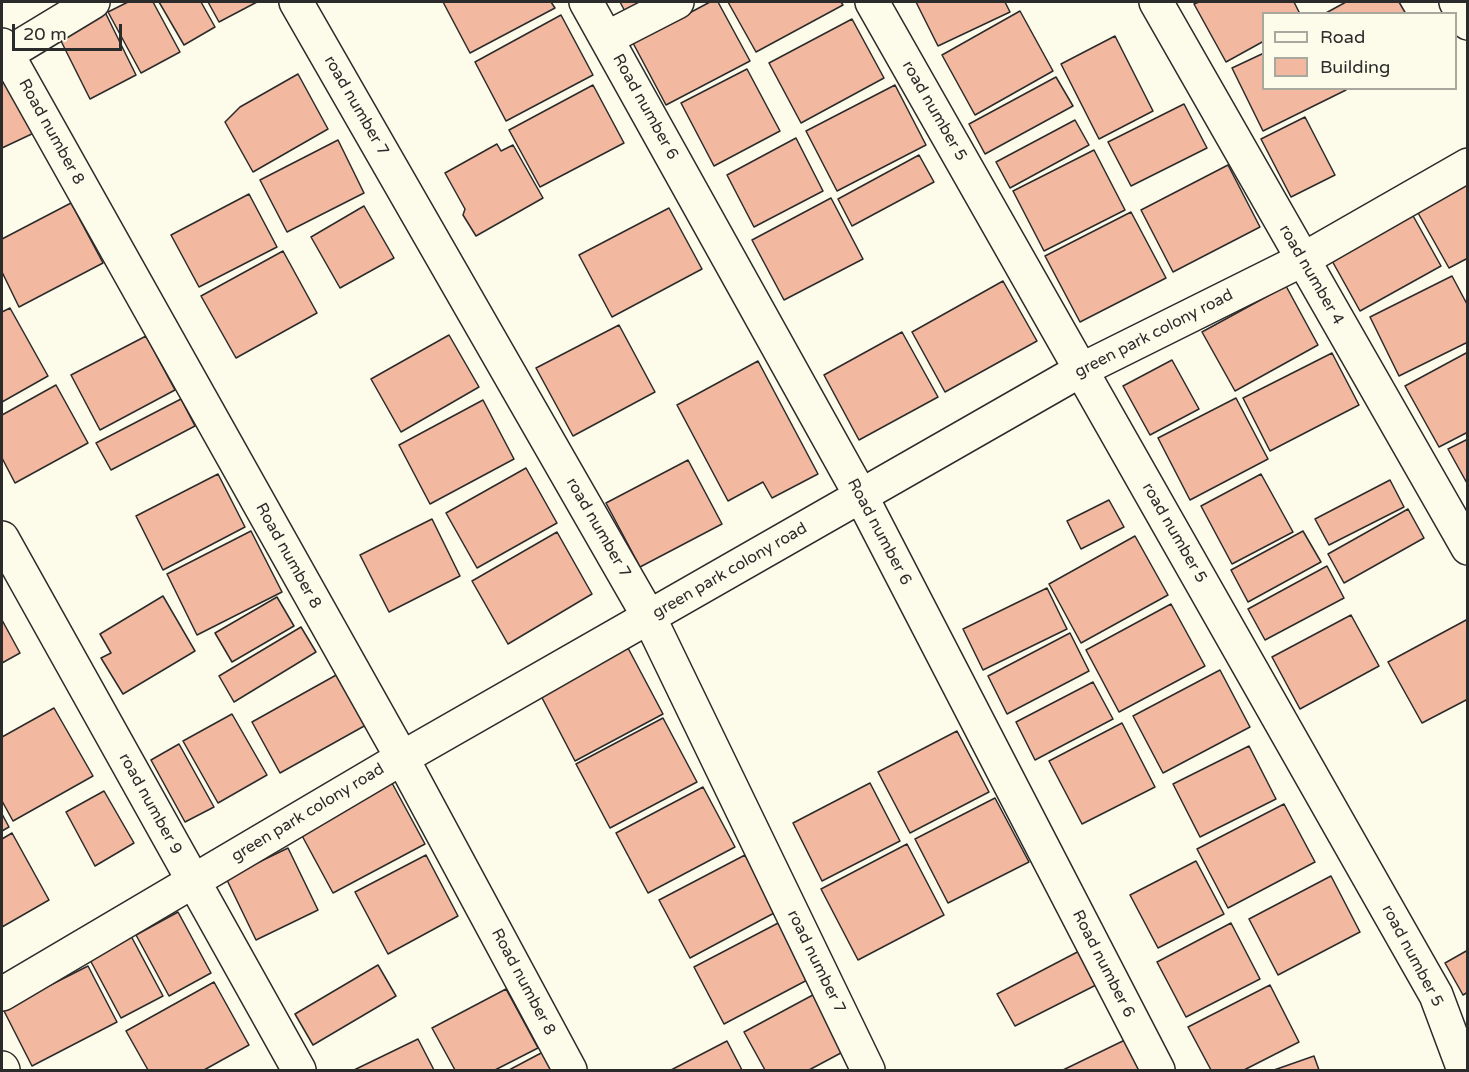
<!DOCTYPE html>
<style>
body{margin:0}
#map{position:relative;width:1469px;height:1072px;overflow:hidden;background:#fdfbea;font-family:"Varela Round",sans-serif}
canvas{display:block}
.frame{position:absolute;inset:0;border:3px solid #2b2b2b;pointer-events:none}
.legend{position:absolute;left:1262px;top:12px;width:195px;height:78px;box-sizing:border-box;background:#fdfbea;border:2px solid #a9a89e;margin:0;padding:8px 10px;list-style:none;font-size:18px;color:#2b2b2b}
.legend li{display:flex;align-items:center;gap:12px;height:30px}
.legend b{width:30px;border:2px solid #a9a89e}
.scale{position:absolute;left:12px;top:24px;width:110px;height:27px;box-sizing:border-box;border:3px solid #2b2b2b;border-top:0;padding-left:8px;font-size:18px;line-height:21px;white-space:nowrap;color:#2b2b2b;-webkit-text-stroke:4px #fdfbea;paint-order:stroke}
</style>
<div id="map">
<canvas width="1469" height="1072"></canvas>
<div class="frame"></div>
<ul class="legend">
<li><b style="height:8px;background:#fdfbea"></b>Road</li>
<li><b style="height:16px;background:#f2b8a0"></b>Building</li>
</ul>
<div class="scale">20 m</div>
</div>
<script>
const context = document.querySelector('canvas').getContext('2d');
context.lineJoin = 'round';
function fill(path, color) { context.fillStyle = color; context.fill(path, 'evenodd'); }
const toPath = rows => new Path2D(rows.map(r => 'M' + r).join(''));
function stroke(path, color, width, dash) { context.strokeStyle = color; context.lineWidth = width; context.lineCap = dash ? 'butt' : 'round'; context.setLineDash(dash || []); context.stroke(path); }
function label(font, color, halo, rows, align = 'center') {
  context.font = font + ' "Varela Round",sans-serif'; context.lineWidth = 4.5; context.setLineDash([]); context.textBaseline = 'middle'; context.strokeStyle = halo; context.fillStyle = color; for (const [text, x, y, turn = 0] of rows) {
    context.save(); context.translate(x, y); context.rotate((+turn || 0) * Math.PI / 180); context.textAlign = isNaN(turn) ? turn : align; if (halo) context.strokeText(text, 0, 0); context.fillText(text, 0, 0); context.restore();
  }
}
const building = toPath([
 [128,2,153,2,180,52,141,73,108,12,128,2],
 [159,2,201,2,215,27,184,45,159,2],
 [208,2,257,2,219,22,208,2],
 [443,2,551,2,555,8,470,53,443,2],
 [620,2,657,2,628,17,620,2],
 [710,2,718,2,750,61,666,105,633,43,710,2],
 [728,2,841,2,843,5,756,52,728,2],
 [916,2,1005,2,1010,12,938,46,916,2],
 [1199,2,1294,2,1300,14,1264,14,1264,41,1226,62,1194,4,1199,2],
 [1346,2,1399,2,1406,14,1324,14,1346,2],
 [1020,11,1053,71,975,115,942,55,1020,11],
 [105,12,136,75,90,99,58,35,105,12],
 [561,15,593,75,506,121,475,62,561,15],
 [852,19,884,78,801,123,769,63,852,19],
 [1115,36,1153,111,1099,139,1061,64,1115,36],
 [1264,53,1264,88,1345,88,1346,90,1263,131,1232,68,1264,53],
 [747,69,780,131,714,166,681,103,747,69],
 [2,70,36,132,2,148,2,70],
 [298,74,328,129,253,172,225,122,240,107,298,74],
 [1056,77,1073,106,985,154,969,124,1056,77],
 [593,85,624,143,540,187,509,130,593,85],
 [895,85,926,145,837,191,806,131,895,85],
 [1184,104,1207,148,1131,186,1108,142,1184,104],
 [1305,117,1335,175,1291,197,1261,139,1305,117],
 [1075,120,1089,145,1010,188,996,162,1075,120],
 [796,138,823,191,754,227,727,175,796,138],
 [338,140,364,193,287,232,260,180,338,140],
 [497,144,501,151,513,145,543,198,476,236,463,215,465,209,445,173,497,144],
 [1094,150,1125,210,1044,251,1013,191,1094,150],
 [919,155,934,182,852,226,838,199,919,155],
 [1228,165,1260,227,1173,272,1141,210,1228,165],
 [1468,180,1468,258,1449,268,1413,204,1468,180],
 [249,194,277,247,199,287,171,235,249,194],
 [831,198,863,259,784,300,752,240,831,198],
 [71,203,103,263,19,307,2,272,2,239,71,203],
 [1407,205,1441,266,1360,311,1326,250,1407,205],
 [364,206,394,258,340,288,311,237,364,206],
 [669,208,702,269,612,317,579,255,669,208],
 [1131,212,1166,278,1080,322,1045,256,1131,212],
 [283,251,317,313,236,358,201,296,283,251],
 [1452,276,1468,306,1468,342,1399,376,1370,317,1452,276],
 [1003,281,1037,341,945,392,912,332,1003,281],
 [1286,286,1318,345,1235,391,1202,332,1286,286],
 [10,308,48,376,2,402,2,312,10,308],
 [619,325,655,392,573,436,536,368,619,325],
 [902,332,938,397,859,440,824,375,902,332],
 [449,335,479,387,401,432,371,379,449,335],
 [146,336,175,390,100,430,71,375,146,336],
 [1468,352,1468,432,1439,447,1405,386,1468,352],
 [1332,353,1359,405,1270,451,1243,398,1332,353],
 [1172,360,1199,409,1150,435,1123,386,1172,360],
 [758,361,818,474,772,498,763,482,728,501,677,405,758,361],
 [56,385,88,443,15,483,2,458,2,415,56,385],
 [1236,398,1268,459,1190,500,1158,438,1236,398],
 [181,399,195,426,111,470,96,443,181,399],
 [483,400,514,459,430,504,399,445,483,400],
 [1468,439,1468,485,1448,449,1468,439],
 [688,460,722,524,640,567,606,503,688,460],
 [526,468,557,523,477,568,446,513,526,468],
 [218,474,245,527,163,570,136,516,218,474],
 [1261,474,1293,532,1232,564,1201,506,1261,474],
 [1390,480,1404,507,1329,545,1315,519,1390,480],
 [1109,500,1124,527,1081,549,1067,521,1109,500],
 [1408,509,1424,538,1344,583,1328,554,1408,509],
 [432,519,460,576,389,612,360,555,432,519],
 [251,531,282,592,197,635,167,574,251,531],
 [1303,531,1321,562,1248,602,1231,570,1303,531],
 [557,532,592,594,508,644,472,581,557,532],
 [1135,536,1168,595,1081,643,1049,584,1135,536],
 [1327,566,1344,598,1265,640,1248,609,1327,566],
 [1047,588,1067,629,983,670,963,629,1047,588],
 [163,596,195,651,123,694,101,658,111,653,100,634,163,596],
 [277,597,294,626,232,662,215,633,277,597],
 [1171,604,1205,666,1119,712,1086,650,1171,604],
 [1351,615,1379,666,1300,709,1272,657,1351,615],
 [1468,619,1468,699,1422,723,1388,662,1468,619],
 [2,620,20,653,2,663,2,620],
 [301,627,316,652,234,702,219,676,301,627],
 [1070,633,1089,671,1007,714,988,676,1070,633],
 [628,648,663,714,575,761,540,694,628,648],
 [1220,670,1250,727,1163,773,1133,716,1220,670],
 [338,674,366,725,280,773,252,722,338,674],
 [1093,682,1113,719,1035,760,1016,722,1093,682],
 [54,708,93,776,13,821,2,801,2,737,54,708],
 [232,714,267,775,218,803,183,741,232,714],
 [663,718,697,782,610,828,576,764,663,718],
 [1122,723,1155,787,1082,824,1049,761,1122,723],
 [957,731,989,792,910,833,878,772,957,731],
 [179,744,214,807,185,822,151,760,179,744],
 [1249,746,1276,799,1200,837,1173,784,1249,746],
 [392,783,425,844,333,893,300,832,392,783],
 [870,783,900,841,822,881,793,823,870,783],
 [703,787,735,847,648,893,616,833,703,787],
 [104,791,134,843,95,866,66,812,104,791],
 [995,798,1029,862,948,903,915,839,995,798],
 [1284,804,1315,862,1228,908,1197,849,1284,804],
 [2,814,9,827,2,831,2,814],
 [12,833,49,900,2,927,2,839,12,833],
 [907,844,944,915,858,960,821,889,907,844],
 [288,848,318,910,256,940,226,878,288,848],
 [426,855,458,916,388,954,355,892,426,855],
 [745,855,776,912,690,958,659,900,745,855],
 [1196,861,1224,914,1158,948,1130,895,1196,861],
 [1331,876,1360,932,1278,975,1249,919,1331,876],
 [178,912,211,973,169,996,136,935,178,912],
 [782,921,811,978,724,1024,694,967,782,921],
 [1231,923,1260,979,1186,1017,1157,962,1231,923],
 [131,936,163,996,121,1018,89,958,131,936],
 [1085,948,1102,982,1015,1026,997,994,1085,948],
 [1468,950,1468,992,1463,995,1445,963,1468,950],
 [378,965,396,996,313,1045,295,1014,378,965],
 [88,966,117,1022,32,1066,3,1009,88,966],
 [214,982,249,1045,204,1070,148,1070,126,1031,214,982],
 [1270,985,1299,1042,1244,1070,1211,1070,1188,1027,1270,985],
 [506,989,538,1048,495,1070,455,1070,432,1028,506,989],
 [824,989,854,1046,809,1070,765,1070,744,1032,824,989],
 [1129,1038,1145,1070,1063,1070,1129,1038],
 [418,1039,434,1070,354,1070,418,1039],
 [727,1041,742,1070,671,1070,727,1041],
 [543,1052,553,1070,509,1070,543,1052],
 [1314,1056,1319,1070,1274,1070,1314,1056]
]);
const minor = toPath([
 [296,2,649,617,868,1070],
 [586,2,861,496,1158,1070],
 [872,2,1436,995,1464,1070],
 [1156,2,1468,548],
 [1456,2,1468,23],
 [607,38,677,2],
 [2,45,402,758,570,1070],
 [2,57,93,2],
 [2,538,299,1070],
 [2,994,402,758,1081,370,1302,260,1468,165],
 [2,1068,3,1070]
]);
const streetNames = [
 ["road number 7",356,106,60],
 ["Road number 6",645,107,61],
 ["road number 5",934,111,60],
 ["Road number 8",51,132,61],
 ["road number 4",1311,275,60],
 ["green park colony road",1154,334,-27],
 ["road number 7",598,528,60],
 ["Road number 6",879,532,62],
 ["road number 5",1174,533,60],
 ["Road number 8",288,556,61],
 ["green park colony road",730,571,-30],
 ["road number 9",150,804,61],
 ["green park colony road",308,813,-31],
 ["road number 5",1412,956,62],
 ["road number 7",816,962,64],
 ["Road number 6",1103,964,63],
 ["Road number 8",523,982,62]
];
fill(building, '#f2b8a0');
stroke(building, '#2b2b2b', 1.5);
stroke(minor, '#2b2b2b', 36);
stroke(minor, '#fdfbea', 33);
label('16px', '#2b2b2b', '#fdfbea', streetNames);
</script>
